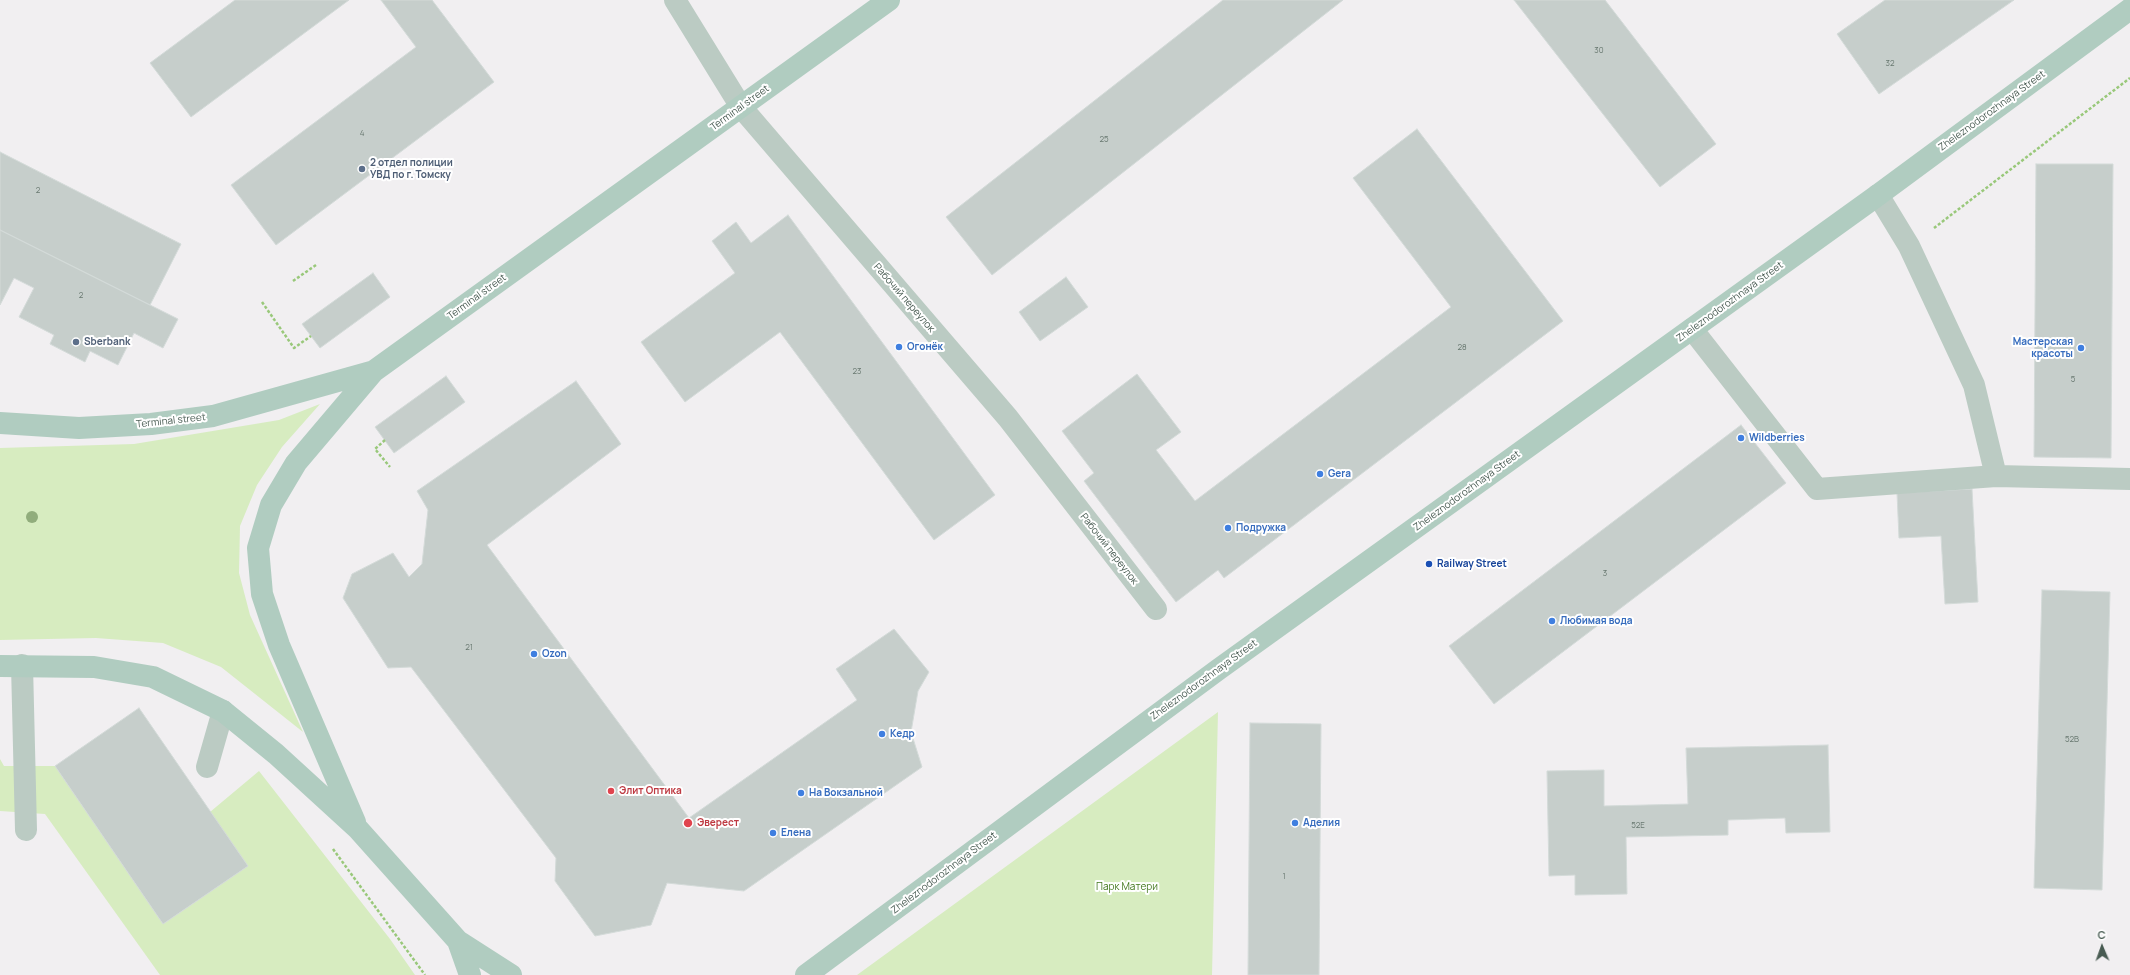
<!DOCTYPE html>
<meta charset="utf-8">
<style>
body{margin:0}
#map{position:relative;width:2130px;height:975px;overflow:hidden;background:#f1eff1;font-family:Manrope,sans-serif}
canvas{display:block}
.north{position:absolute;left:2082px;top:927px;width:40px;height:40px;-webkit-text-stroke:3px #fff;paint-order:stroke;rotate:358deg;font-size:11px;font-weight:700;line-height:16px;text-align:center;color:#485b52}
.north::after{content:'';display:block;margin:auto;width:14px;height:18px;background:#485b52;clip-path:polygon(50% 0,100% 100%,50% 72%,0 100%)}
</style>
<div id="map">
<canvas width="2130" height="975"></canvas>
<div class="north">С</div>
</div>
<script>
const context = document.querySelector('canvas').getContext('2d');
context.lineJoin = 'round';
function fill(path, color) { context.fillStyle = color; context.fill(path, 'evenodd'); }
const toPath = rows => new Path2D(rows.map(r => 'M' + r).join(''));
function stroke(path, color, width, dash) { context.strokeStyle = color; context.lineWidth = width; context.lineCap = dash ? 'butt' : 'round'; context.setLineDash(dash || []); context.stroke(path); }
function label(font, color, halo, rows, align = 'center') {
  context.font = font + ' Manrope,sans-serif'; context.lineWidth = 4; context.setLineDash([]); context.textBaseline = 'middle'; context.strokeStyle = halo; context.fillStyle = color; for (const [text, x, y, turn = 0] of rows) {
    context.save(); context.translate(x, y); context.rotate((+turn || 0) * Math.PI / 180); context.textAlign = isNaN(turn) ? turn : align; if (halo) context.strokeText(text, 0, 0); context.fillText(text, 0, 0); context.restore();
  }
}
const green = toPath([
 [320,404,282,447,257,485,240,526,239,573,250,615,303,732,221,667,163,643,96,638,0,640,0,448,134,444,279,420],
 [1218,712,1212,975,857,975],
 [0,759,4,766,55,766,163,924,248,866,210,812,259,771,390,939,415,975,160,975,45,814,0,811]
]);
const building = toPath([
 [235,0,349,0,191,117,150,63,235,0],
 [381,0,432,0,494,82,276,245,231,185,416,47,381,0],
 [1223,0,1343,0,992,275,946,217,1223,0],
 [1514,0,1605,0,1716,144,1660,187,1514,0],
 [1885,0,2014,0,1879,94,1837,34,1885,0],
 [1417,129,1563,321,1224,578,1218,570,1176,602,1084,481,1094,473,1062,431,1137,374,1181,432,1156,450,1195,501,1451,307,1353,178,1417,129],
 [0,152,181,244,150,305,0,230,0,152],
 [2036,164,2113,164,2111,458,2034,457,2036,164],
 [788,215,995,495,934,540,780,332,685,402,641,342,735,273,712,241,736,222,751,243,788,215],
 [0,230,178,319,163,348,134,333,118,365,90,351,85,362,50,344,54,335,19,317,34,288,14,278,0,305,0,230],
 [373,273,390,297,320,348,302,324,373,273],
 [1066,277,1088,307,1040,341,1019,312,1066,277],
 [446,376,465,402,394,453,375,427,446,376],
 [576,381,621,444,487,545,689,818,857,700,836,669,894,629,929,672,918,691,911,732,922,767,744,891,667,883,651,925,595,936,555,881,556,858,411,667,388,668,343,598,352,574,393,553,409,577,422,564,428,510,417,491,576,381],
 [1741,425,1786,483,1494,704,1449,646,1741,425],
 [1972,489,1978,602,1945,604,1941,536,1899,538,1897,493,1972,489],
 [2042,590,2110,592,2102,890,2034,888,2042,590],
 [139,708,248,866,163,924,55,766,139,708],
 [1250,723,1321,724,1319,975,1248,975,1250,723],
 [1828,745,1830,832,1786,833,1785,818,1728,820,1728,835,1626,837,1627,894,1575,895,1575,875,1549,876,1547,771,1604,770,1604,806,1688,804,1686,748,1828,745]
]);
const path = toPath([
 [1934,228,2130,78],
 [293,281,316,265],
 [262,302,294,348,311,336],
 [385,440,375,449,390,467],
 [333,849,425,975]
]);
const minor = toPath([
 [675,0,741,107,1008,418,1156,609],
 [1878,195,1909,246,1974,385,1996,476,2130,479],
 [1692,329,1817,489,1996,476],
 [22,665,26,830],
 [207,767,223,711]
]);
const major = toPath([
 [0,423,79,428,151,424,213,416,374,371,889,0],
 [0,666,94,667,153,677,223,711,276,754,358,829,458,941,511,975],
 [355,822,279,645,262,594,258,548,271,505,296,463,374,371],
 [458,941,470,975],
 [806,975,1219,669,1878,195,2130,9]
]);
const trees = [
 [32,517]
];
const markers = [
 [362,169,4,"#5c6f8a"],
 [76,342,4,"#5c6f8a"],
 [899,347,4,"#3f7fe0"],
 [2081,348,4,"#3f7fe0"],
 [1741,438,4,"#3f7fe0"],
 [1320,474,4,"#3f7fe0"],
 [1228,528,4,"#3f7fe0"],
 [1429,564,4,"#1a4fb4"],
 [1552,621,4,"#3f7fe0"],
 [534,654,4,"#3f7fe0"],
 [882,734,4,"#3f7fe0"],
 [611,791,4,"#e0444e"],
 [801,793,4,"#3f7fe0"],
 [688,823,5,"#e0444e"],
 [1295,823,4,"#3f7fe0"],
 [773,833,4,"#3f7fe0"]
];
const numberNames = [
 ["30",1599,51],
 ["32",1890,64],
 ["4",362,134],
 ["25",1104,140],
 ["2",38,191],
 ["2",81,296],
 ["28",1462,348],
 ["23",857,372],
 ["5",2073,380],
 ["3",1605,574],
 ["21",469,648],
 ["52В",2072,740],
 ["52Е",1638,826],
 ["1",1284,877]
];
const streetNames = [
 ["Terminal street",740,108,-36],
 ["Zheleznodorozhnaya Street",1992,111,-36],
 ["Terminal street",477,297,-36],
 ["Рабочий переулок",904,298,49],
 ["Zheleznodorozhnaya Street",1730,302,-36],
 ["Terminal street",171,421,-6],
 ["Zheleznodorozhnaya Street",1467,491,-36],
 ["Рабочий переулок",1109,549,52],
 ["Zheleznodorozhnaya Street",1204,680,-36],
 ["Zheleznodorozhnaya Street",944,873,-37]
];
const serviceNames = [
 ["2 отдел полиции",370,163],
 ["УВД по г. Томску",370,175],
 ["Sberbank",84,342]
];
const shopNames = [
 ["Мастерская",2073,342,"right"],
 ["красоты",2073,354,"right"],
 ["Огонёк",907,347],
 ["Wildberries",1749,438],
 ["Gera",1328,474],
 ["Подружка",1236,528],
 ["Любимая вода",1560,621],
 ["Ozon",542,654],
 ["Кедр",890,734],
 ["На Вокзальной",809,793],
 ["Аделия",1303,823],
 ["Елена",781,833]
];
const transitNames = [
 ["Railway Street",1437,564]
];
const healthNames = [
 ["Элит Оптика",619,791],
 ["Эверест",697,823]
];
const parkNames = [
 ["Парк Матери",1127,887]
];
fill(green, '#d7ecc0');
fill(building, '#c6cecb');
stroke(building, '#d3dad8', 1);
stroke(path, '#99c87a', 2.5, [3, 2]);
stroke(minor, '#bbcbc3', 22);
stroke(major, '#b0ccc0', 22);
context.fillStyle = '#91ad7c';
for (const [x, y] of trees) { context.beginPath(); context.arc(x, y, 6, 0, 2 * Math.PI); context.fill(); }
for (const [x, y, r, color] of markers) { const dot = new Path2D(); dot.arc(x, y, r, 0, 2 * Math.PI); context.fillStyle = color; context.fill(dot); stroke(dot, '#fff', 1.5); }
label('8px', '#687870', null, numberNames);
label('10px', '#485b52', '#fff', streetNames);
label('bold 10px', '#4e5e75', '#fff', serviceNames, 'left');
label('bold 10px', '#366cbe', '#fff', shopNames, 'left');
label('bold 10px', '#164399', '#fff', transitNames, 'left');
label('bold 10px', '#be3a42', '#fff', healthNames, 'left');
label('10px', '#42771d', '#fff', parkNames);
</script>
